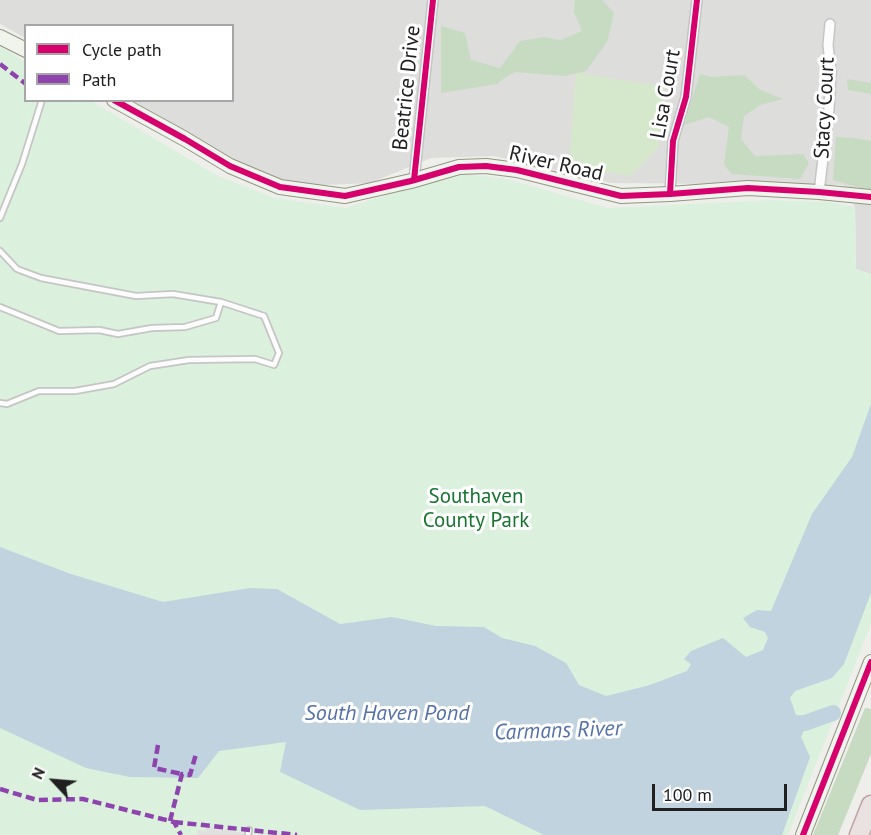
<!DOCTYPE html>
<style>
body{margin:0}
#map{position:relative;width:871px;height:835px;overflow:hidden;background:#eeeeea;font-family:"PT Sans",sans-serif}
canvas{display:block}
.legend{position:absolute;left:24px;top:24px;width:210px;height:78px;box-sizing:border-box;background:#fff;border:2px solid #a6a6a6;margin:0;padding:8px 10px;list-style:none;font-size:18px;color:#202020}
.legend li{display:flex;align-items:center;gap:12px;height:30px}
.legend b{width:30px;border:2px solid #a6a6a6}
.north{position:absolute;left:24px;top:751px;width:60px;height:60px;-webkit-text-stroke:4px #fff;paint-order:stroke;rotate:296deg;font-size:16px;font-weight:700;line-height:24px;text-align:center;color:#202020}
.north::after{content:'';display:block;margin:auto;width:21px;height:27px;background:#202020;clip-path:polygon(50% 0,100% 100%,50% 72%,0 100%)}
.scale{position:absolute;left:652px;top:784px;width:135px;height:27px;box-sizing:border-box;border:3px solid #202020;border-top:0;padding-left:8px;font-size:18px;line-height:21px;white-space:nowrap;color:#202020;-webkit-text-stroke:4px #fff;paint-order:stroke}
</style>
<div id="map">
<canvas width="871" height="835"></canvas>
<ul class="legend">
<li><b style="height:8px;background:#d6006c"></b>Cycle path</li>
<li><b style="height:8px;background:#8e44ad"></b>Path</li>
</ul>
<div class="north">N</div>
<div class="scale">100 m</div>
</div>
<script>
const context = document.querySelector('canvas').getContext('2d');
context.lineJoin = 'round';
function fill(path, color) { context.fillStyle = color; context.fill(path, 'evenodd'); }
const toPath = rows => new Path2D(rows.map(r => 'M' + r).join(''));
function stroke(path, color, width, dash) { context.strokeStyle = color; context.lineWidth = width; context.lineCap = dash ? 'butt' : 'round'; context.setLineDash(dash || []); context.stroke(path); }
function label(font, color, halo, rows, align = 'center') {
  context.font = font + ' "PT Sans",sans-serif'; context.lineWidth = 6; context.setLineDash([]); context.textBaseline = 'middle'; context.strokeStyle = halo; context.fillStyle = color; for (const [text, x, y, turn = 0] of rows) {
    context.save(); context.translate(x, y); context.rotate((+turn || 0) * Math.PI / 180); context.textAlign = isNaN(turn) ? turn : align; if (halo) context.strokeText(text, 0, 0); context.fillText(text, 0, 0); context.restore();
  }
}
const residential = toPath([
 [0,0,871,0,871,274,856,269,855,207,843,185,612,183,494,156,431,158,370,183,300,186,237,165,132,101,232,100,232,26,26,26,25,38,0,24]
]);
const grass = toPath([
 [576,73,665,87,658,148,630,176,569,166]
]);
const forest = toPath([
 [575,0,602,0,614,13,607,42,586,71,565,76,515,72,503,79,497,84,441,93,441,26,465,33,471,60,500,68,520,41,544,37,560,40,582,31,574,12],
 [700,74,711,77,744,75,759,89,783,99,760,105,744,116,741,139,755,156,803,154,809,163,800,179,732,174,724,165,729,127,709,117,684,125],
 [847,79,871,83,871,94,848,90],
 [836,137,855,138,871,141,871,189,861,188,833,180],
 [865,708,871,709,871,754,838,835,813,835]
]);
const park = toPath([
 [0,46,25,62,26,100,91,101,218,176,275,198,346,208,410,187,465,174,507,179,608,208,769,200,828,202,855,207,856,269,871,274,871,624,788,835,0,835]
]);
const parking = toPath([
 [207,826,253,835,197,835,198,830,205,831]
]);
const water = toPath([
 [871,404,871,593,844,664,832,678,795,691,790,698,796,715,800,718,802,717,807,729,804,730,801,737,810,757,782,835,544,835,485,806,360,810,280,772,286,742,219,751,198,778,130,777,86,768,0,728,0,547,71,574,163,602,250,588,277,589,340,624,392,617,436,626,484,627,502,638,535,646,566,663,579,685,606,696,650,685,687,671,691,664,684,659,691,651,723,638,746,657,763,650,768,638,765,632,750,627,743,618,757,610,771,611,812,514,852,457]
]);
const river = toPath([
 [783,724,805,723,833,713]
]);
const lane = toPath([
 [0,218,22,164,42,100],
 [0,251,17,269,41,278,136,296,173,294,221,302,264,316,279,353,274,365,255,359,189,360,150,366,114,384,75,391,39,391,7,404,0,403],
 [0,307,59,331,99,330,118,334,152,328,185,327,216,318,221,302],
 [248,835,249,830]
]);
const street = toPath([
 [414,180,433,0],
 [819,192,829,109,831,72,828,45,830,24],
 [670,194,673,141,686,97,697,0]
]);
const secondary = toPath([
 [0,37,26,50],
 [114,100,185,139,230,166,280,187,345,196,411,181,459,167,486,166,517,170,621,196,670,194,748,188,819,192,871,197],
 [803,835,871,662]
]);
const highway = toPath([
 [859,835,871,805]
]);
const quiet = toPath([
 [0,64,26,84],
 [158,745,154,768,182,774],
 [0,789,37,800,83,799,174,822,181,835],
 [170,821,182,774,190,775,196,754],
 [174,822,297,835]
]);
const cycleway = toPath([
 [114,100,185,139,230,166,280,187,345,196,411,181,459,167,486,166,517,170,621,196,670,194,748,188,819,192,871,197],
 [414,180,433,0],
 [670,194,673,141,686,97,697,0],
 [803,835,871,662]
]);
const streetNames = [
 ["Beatrice Drive",407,88,-84],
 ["Lisa Court",666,94,-80],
 ["Stacy Court",825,108,-87],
 ["River Road",556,164,13]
];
const parkNames = [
 ["Southaven",476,497],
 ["County Park",476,521]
];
const waterNames = [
 ["South Haven Pond",387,714],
 ["Carmans River",558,731,-2]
];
fill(residential, '#dddddb');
fill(grass, '#d6e8cc');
fill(forest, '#c6dbc2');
fill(park, '#dbf1de');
fill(parking, '#e0e0df');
fill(water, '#c0d3de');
stroke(river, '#c0d3de', 16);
stroke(lane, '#c5c5c4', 8);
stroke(street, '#c5c5c4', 12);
stroke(secondary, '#929783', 16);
stroke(highway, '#c0a4a7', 21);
stroke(lane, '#fcfcfc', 4.5);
stroke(street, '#fcfcfc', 9);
stroke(secondary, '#f1f3ed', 14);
stroke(highway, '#eae1e1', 18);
stroke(quiet, '#8e44ad', 4.5, [9, 4.5]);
stroke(cycleway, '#d6006c', 6);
label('21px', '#202020', '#fff', streetNames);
label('21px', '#187530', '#fff', parkNames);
label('italic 22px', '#5671a7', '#fff', waterNames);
</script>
